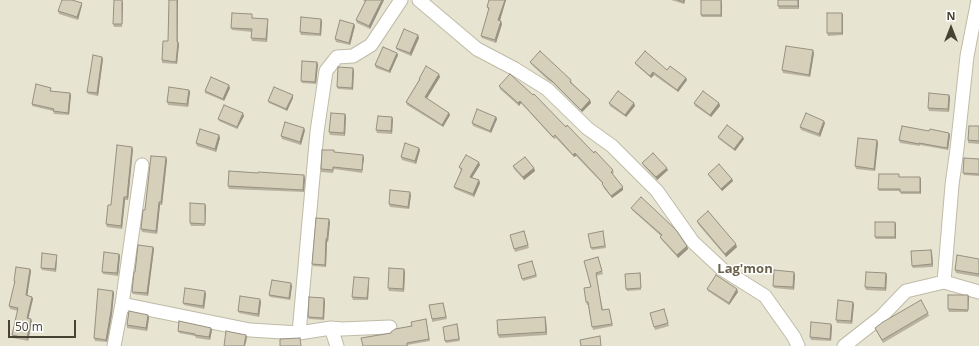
<!DOCTYPE html>
<style>
body{margin:0}
#map{position:relative;width:979px;height:346px;overflow:hidden;background:#f3f1e4;font-family:"Open Sans",sans-serif}
canvas{display:block}
.north{position:absolute;left:931px;top:8px;width:40px;height:40px;-webkit-text-stroke:3px #fff;paint-order:stroke;rotate:0deg;font-size:11px;font-weight:700;line-height:16px;text-align:center;color:#464234}
.north::after{content:'';display:block;margin:auto;width:14px;height:18px;background:#464234;clip-path:polygon(50% 0,100% 100%,50% 72%,0 100%)}
.scale{position:absolute;left:8px;top:320px;width:68px;height:18px;box-sizing:border-box;border:2px solid #464234;border-top:0;padding-left:5px;font-size:12px;line-height:14px;white-space:nowrap;color:#464234;-webkit-text-stroke:3px #fff;paint-order:stroke}
</style>
<div id="map">
<canvas width="979" height="346"></canvas>
<div class="north">N</div>
<div class="scale">50 m</div>
</div>
<script>
const context = document.querySelector('canvas').getContext('2d');
context.lineJoin = 'round';
function fill(path, color) { context.fillStyle = color; context.fill(path, 'evenodd'); }
const toPath = rows => new Path2D(rows.map(r => 'M' + r).join(''));
function stroke(path, color, width, dash) { context.strokeStyle = color; context.lineWidth = width; context.lineCap = dash ? 'butt' : 'round'; context.setLineDash(dash || []); context.stroke(path); }
function label(font, color, halo, rows, align = 'center') {
  context.font = font + ' "Open Sans",sans-serif'; context.lineWidth = 3; context.setLineDash([]); context.textBaseline = 'middle'; context.strokeStyle = halo; context.fillStyle = color; for (const [text, x, y, turn = 0] of rows) {
    context.save(); context.translate(x, y); context.rotate((+turn || 0) * Math.PI / 180); context.textAlign = isNaN(turn) ? turn : align; if (halo) context.strokeText(text, 0, 0); context.fillText(text, 0, 0); context.restore();
  }
}
const residential = toPath([
 [0,0,979,0,979,346,0,346]
]);
const minor = toPath([
 [419,0,477,49,515,69,547,89,587,128,612,146,657,191,693,242,722,269,765,296,794,337,798,346],
 [944,282,952,185,957,149,967,56,978,0],
 [944,282,979,292],
 [122,304,250,330,299,333,331,328,342,329,390,327],
 [331,328,337,346],
 [299,333,317,132,326,71,337,57,353,56,371,45,401,0],
 [114,346,122,304,142,165],
 [844,346,881,317,906,291,944,282]
]);
const wall = toPath([
 [169,0,178,0,178,42,179,44,177,64,162,63,162,60,168,41],
 [363,0,384,0,370,29,357,23,356,20,365,2],
 [506,0,500,21,502,24,496,43,482,38,481,36,489,10,488,9,487,7],
 [671,0,685,0,684,4],
 [721,0,722,2,722,17,702,17,701,15],
 [799,0,799,9,779,9,778,6],
 [82,3,82,5,78,20,59,14,58,11],
 [123,3,122,27,114,27,113,24],
 [842,13,843,15,843,35,828,36,827,33],
 [253,17,253,18,268,19,268,22,267,42,252,41,251,38,252,32,232,30,231,28],
 [322,21,321,36,301,35,300,32],
 [354,24,355,26,350,45,336,42,335,39],
 [418,35,419,38,411,56,397,50,396,48],
 [397,53,398,55,390,73,376,68,375,65],
 [814,53,810,77,783,73,782,70],
 [103,59,98,96,88,94,87,92],
 [530,62,572,82,572,83,590,100,591,103,582,112,553,83,548,80,531,64],
 [635,63,667,70,686,78,687,80,678,92,654,75,651,78,636,65],
 [318,64,316,84,302,83,301,81],
 [354,70,353,90,338,89,337,87],
 [440,77,426,98,449,113,450,115,443,127,407,105,406,102,419,80,419,79],
 [499,86,566,127,613,170,614,173,612,174,623,187,623,190,612,198,603,187,603,184,576,156,574,157,556,138,554,139,521,103,519,106,500,89],
 [51,88,51,91,70,93,71,95,69,115,54,114,53,111,32,106,32,104],
 [230,88,224,101,205,93,205,91],
 [189,90,190,92,188,107,168,105,167,102],
 [949,95,950,97,949,112,929,111,928,108],
 [293,98,287,111,269,103,268,101],
 [609,103,634,103,635,106,626,117,610,106],
 [694,103,719,103,720,106,711,117,695,106],
 [345,114,346,116,345,136,330,135,329,132],
 [244,116,237,129,219,121,218,119],
 [496,117,497,119,491,133,473,126,472,123],
 [393,119,392,134,377,133,376,130],
 [825,123,820,137,801,130,800,127],
 [979,126,979,144,968,143,968,140],
 [305,130,301,145,282,139,281,136],
 [929,131,949,133,950,135,948,150,920,145,920,146,900,143,899,140],
 [219,135,220,138,216,152,197,146,196,143],
 [718,137,744,139,735,151,719,139],
 [877,140,878,143,875,171,856,169,855,166],
 [133,149,128,200,125,200,122,229,107,227,106,224,111,205],
 [420,150,416,164,402,160,401,157],
 [334,152,364,158,362,173,334,169,333,173,321,172,321,169],
 [166,157,167,160,162,205,160,205,157,234,142,232,141,229],
 [979,159,979,176,964,175,963,173],
 [642,163,668,170,657,180,643,165],
 [480,165,472,178,479,180,480,183,474,197,455,189,454,187,461,170,460,169,459,167],
 [513,166,534,168,535,171,524,180,514,169],
 [708,174,732,179,733,181,722,191,709,176],
 [900,177,920,177,921,180,921,194,901,194,900,191,879,191,878,189],
 [305,178,304,192,229,189,228,186],
 [411,195,409,209,390,207,389,204],
 [205,204,206,207,205,226,191,226,190,223],
 [631,208,687,246,688,249,678,258,661,239,660,237,661,236,632,210],
 [697,221,737,247,726,257,698,224],
 [330,222,328,242,327,242,326,267,313,266,312,264],
 [896,224,896,239,876,239,875,237],
 [524,231,529,248,515,252,510,235],
 [603,231,606,248,592,250,591,248],
 [153,247,154,249,148,296,133,294,132,292,135,272],
 [931,250,932,252,933,267,913,268,912,266],
 [119,254,120,256,118,276,103,274,102,272],
 [57,255,57,257,56,272,42,270,41,268],
 [598,257,603,274,596,276,603,310,609,309,613,326,593,330,588,305,587,305,586,302,591,287],
 [979,259,979,277,956,273,955,270],
 [532,261,537,277,523,281,518,265],
 [30,269,31,271,27,295,32,297,33,299,28,318,31,319,32,322,28,341,13,338,12,335,18,311,10,309,9,306,15,283,14,281],
 [404,269,405,272,404,292,389,291,388,288],
 [886,273,887,276,886,291,866,290,865,287],
 [795,275,794,290,774,288,773,286],
 [641,276,641,290,627,291,626,289],
 [369,278,369,281,368,300,353,300,352,297],
 [292,286,290,300,270,297,269,295],
 [707,289,738,292,729,305,708,291],
 [113,291,114,293,112,314,107,342,95,341,94,338],
 [206,294,204,309,184,305,183,303],
 [968,295,969,297,968,312,949,312,948,309],
 [325,300,324,320,309,319,308,317],
 [261,302,259,317,239,313,238,311],
 [854,304,852,324,837,323,836,320],
 [444,305,447,319,432,322,432,319],
 [664,309,669,326,655,330,650,313],
 [928,313,929,316,883,343,875,328],
 [148,315,149,318,147,331,127,328,127,325],
 [426,319,430,341,407,345,408,346,363,346],
 [546,320,547,335,499,338,498,335],
 [832,326,831,341,811,340,810,337],
 [458,327,460,341,446,343,445,341],
 [212,330,210,340,196,338,195,336,179,333,178,331]
]);
const shadedWall = toPath([
 [122,0,123,3,122,27],
 [177,0,178,0,177,44],
 [382,0,384,0,370,29,369,26],
 [505,0,506,0,499,23,498,20],
 [684,0,685,0,684,4,683,2],
 [721,0,722,2,722,17,721,15],
 [798,0,799,0,799,9,798,6],
 [82,3,82,5,78,20,77,17],
 [842,13,843,15,843,35,842,33],
 [268,19,268,22,267,42,266,39],
 [321,19,322,21,321,36,320,34],
 [501,21,502,24,496,43,495,40],
 [354,24,355,26,350,45,349,43],
 [418,35,419,38,411,56,410,53],
 [178,42,179,44,177,64,176,62],
 [813,50,814,53,810,77,809,75],
 [397,53,398,55,390,73,389,71],
 [102,57,103,59,98,96,97,93],
 [317,62,318,64,316,84,315,82],
 [353,68,354,70,353,90,352,88],
 [653,72,654,75,651,78,650,76],
 [439,74,440,77,426,100,425,97],
 [686,78,687,80,678,92,677,90],
 [229,85,230,88,224,101,223,99],
 [189,90,190,92,188,107,187,104],
 [70,93,71,95,69,115,68,113],
 [293,95,293,98,287,111,286,109],
 [949,95,950,97,949,112,948,109],
 [590,100,591,103,582,112,581,110],
 [520,101,521,103,519,106,518,103],
 [634,103,635,106,626,117,625,115],
 [719,103,720,106,711,117,710,115],
 [243,113,244,116,237,129,237,127],
 [449,113,450,115,443,127,442,125],
 [345,114,346,116,345,136,344,133],
 [392,117,393,119,392,134,391,131],
 [496,117,497,119,491,133,490,131],
 [824,121,825,123,820,137,819,134],
 [304,128,305,130,301,145,300,142],
 [949,133,950,135,948,150,947,148],
 [219,135,220,138,216,152,215,149],
 [743,137,744,139,735,151,734,149],
 [877,140,878,143,875,171,874,169],
 [132,147,133,149,128,200,127,197],
 [419,148,420,150,416,164,415,161],
 [575,153,576,156,574,157,573,155],
 [363,155,364,158,362,173,362,170],
 [166,157,167,160,162,205,161,202],
 [479,162,480,165,471,179,470,177],
 [534,168,535,171,524,180,523,177],
 [667,168,668,170,657,180,656,177],
 [304,175,305,178,304,192,303,190],
 [920,177,921,180,921,194,920,192],
 [732,179,733,181,722,191,721,189],
 [479,180,480,183,474,197,473,194],
 [623,187,623,190,612,198,611,196],
 [410,192,411,195,409,209,408,207],
 [124,197,125,200,122,229,121,226],
 [159,202,160,205,157,234,156,231],
 [205,204,206,207,205,226],
 [329,219,330,222,328,242,327,239],
 [895,222,896,224,896,239,895,237],
 [326,239,327,242,326,267,325,265],
 [736,244,737,247,726,257,725,254],
 [687,246,688,249,678,258,677,255],
 [153,247,154,249,148,296,147,293],
 [931,250,932,252,933,267,932,264],
 [119,254,120,256,118,276,117,273],
 [57,255,57,257,56,272,55,269],
 [30,269,31,271,27,298,26,295],
 [404,269,405,272,404,292,403,289],
 [794,272,795,275,794,290,793,287],
 [640,273,641,276,641,290,641,288],
 [886,273,887,276,886,291,885,288],
 [369,278,369,281,368,300,367,298],
 [291,283,292,286,290,300,289,298],
 [737,289,738,292,729,305,729,303],
 [113,291,114,293,112,314,107,342,106,340],
 [205,291,206,294,204,309,203,306],
 [968,295,969,297,968,312],
 [32,297,33,299,28,320,27,318],
 [324,298,325,300,324,320,323,318],
 [260,299,261,302,259,317,258,314],
 [853,302,854,304,852,324,851,321],
 [148,315,149,318,147,331,146,328],
 [545,317,546,320,547,335,546,332],
 [31,319,32,322,28,341,27,338],
 [831,324,832,326,831,341,830,339],
 [211,328,212,330,210,340,209,337],
 [246,335,247,338,245,346,244,346]
]);
const building = toPath([
 [62,0,72,0,82,3,77,17,58,11,62,0],
 [114,0,122,0,122,24,113,24,114,0],
 [169,0,177,0,177,42,178,42,176,62,162,60,163,41,168,41,169,0],
 [365,0,382,0,369,26,356,20,366,0,365,0],
 [489,0,505,0,498,20,501,21,495,40,481,36,489,8,487,7,489,0],
 [678,0,684,0,683,2,678,0],
 [701,0,721,0,721,15,701,15,701,0],
 [778,0,798,0,798,6,778,6,778,0],
 [232,13,252,14,252,18,268,19,266,39,251,38,252,29,231,28,232,13],
 [827,13,842,13,842,33,827,33,827,13],
 [301,17,321,19,320,34,300,32,301,17],
 [340,20,354,24,349,43,335,39,340,20],
 [404,29,418,35,410,53,396,48,404,29],
 [786,46,813,50,809,75,782,70,786,46],
 [383,47,397,53,389,71,375,65,383,47],
 [540,51,571,80,570,82,590,100,581,110,552,81,547,77,530,62,540,51],
 [645,51,667,70,670,66,686,78,677,90,653,72,650,76,635,63,645,51],
 [93,55,102,57,97,93,87,92,93,55],
 [302,61,317,62,315,82,301,81,302,61],
 [426,66,439,74,425,97,449,113,442,125,406,102,420,79,419,79,426,66],
 [338,67,353,68,352,88,337,87,338,67],
 [510,74,533,95,534,94,566,127,567,125,594,153,595,151,613,170,611,172,623,187,611,196,602,184,603,183,575,153,573,155,555,135,553,137,520,101,518,103,499,86,510,74],
 [211,77,229,85,223,99,205,91,211,77],
 [36,84,51,88,50,91,70,93,68,113,53,111,54,109,32,104,36,84],
 [169,87,189,90,187,104,167,102,169,87],
 [274,87,293,95,286,109,268,101,274,87],
 [618,91,634,103,625,115,609,103,618,91],
 [703,91,719,103,710,115,694,103,703,91],
 [929,93,949,95,948,109,928,108,929,93],
 [224,105,243,113,237,127,218,119,224,105],
 [477,109,496,117,490,131,472,123,477,109],
 [331,113,345,114,344,133,329,132,331,113],
 [806,113,824,121,819,134,800,127,806,113],
 [378,116,392,117,391,131,376,130,378,116],
 [285,122,304,128,300,142,281,136,285,122],
 [727,125,743,137,734,149,718,137,727,125],
 [902,126,929,131,930,129,949,133,947,148,919,143,919,144,899,140,902,126],
 [969,126,979,126,979,141,968,140,969,126],
 [200,129,219,135,215,149,196,143,200,129],
 [858,138,877,140,874,169,855,166,858,138],
 [405,143,419,148,415,161,401,157,405,143],
 [117,145,132,147,127,197,124,197,121,226,106,224,108,205,111,205,117,145],
 [322,150,334,150,334,152,363,155,362,170,333,167,333,170,321,169,322,150],
 [653,153,667,168,656,177,642,163,653,153],
 [466,155,479,162,470,177,479,180,473,194,454,187,462,169,459,167,466,155],
 [151,156,166,157,161,202,159,202,156,231,141,229,143,210,145,210,151,156],
 [525,157,534,168,523,177,513,166,525,157],
 [964,158,979,159,979,174,963,173,964,158],
 [719,164,732,179,721,189,708,174,719,164],
 [229,171,258,173,258,172,304,175,303,190,228,186,229,171],
 [879,174,899,174,899,177,920,177,920,192,900,192,900,189,878,189,879,174],
 [390,190,410,192,408,207,389,204,390,190],
 [641,197,653,208,676,230,687,246,677,255,660,237,662,235,631,208,641,197],
 [190,203,205,204,205,224,190,223,190,203],
 [708,211,736,244,725,254,697,221,708,211],
 [316,218,329,219,327,239,326,239,325,265,312,264,316,218],
 [875,222,895,222,895,237,875,237,875,222],
 [524,231,528,245,514,249,510,235,524,231],
 [603,231,605,246,591,248,588,234,603,231],
 [138,245,153,247,147,293,132,292,134,272,135,272,138,245],
 [931,250,932,264,912,266,911,251,931,250],
 [104,252,119,254,117,273,102,272,104,252],
 [42,253,57,255,55,269,41,268,42,253],
 [957,255,979,259,979,274,955,270,957,255],
 [598,257,602,271,596,273,602,310,609,309,612,324,592,327,588,302,586,302,584,288,591,287,584,261,598,257],
 [532,261,536,275,522,279,518,265,532,261],
 [16,267,30,269,26,295,32,297,27,318,31,319,27,338,12,335,18,308,9,306,15,281,14,281,16,267],
 [389,268,404,269,403,289,388,288,389,268],
 [774,270,794,272,793,287,773,286,774,270],
 [866,272,886,273,885,288,865,287,866,272],
 [640,273,641,288,626,289,625,274,640,273],
 [716,275,737,289,729,303,707,289,716,275],
 [354,277,369,278,367,298,352,297,354,277],
 [272,280,291,283,289,298,269,295,272,280],
 [185,288,205,291,203,306,183,303,185,288],
 [98,289,113,291,111,311,106,340,94,338,98,289],
 [948,295,968,295,968,310,948,309,948,295],
 [240,296,260,299,258,314,238,311,240,296],
 [309,297,324,298,323,318,308,317,309,297],
 [838,300,853,302,851,321,836,320,838,300],
 [921,300,928,313,882,340,875,328,883,322,921,300],
 [443,303,446,317,432,319,429,305,443,303],
 [664,309,668,323,654,327,650,313,664,309],
 [129,311,148,315,146,328,127,325,129,311],
 [545,317,546,332,498,335,497,320,545,317],
 [426,319,429,339,407,343,407,346,363,346,361,338,391,333,391,332,395,329,412,326,411,322,426,319],
 [179,321,211,328,209,337,195,335,195,334,178,331,179,321],
 [811,322,831,324,830,339,810,337,811,322],
 [457,324,459,339,445,341,443,327,457,324],
 [226,331,246,335,244,346,224,346,226,331],
 [600,336,601,346,581,346,580,340,600,336],
 [300,338,301,346,280,346,280,339,300,338]
]);
const quarterNames = [
 ["Lag'mon",745,269]
];
fill(residential, '#e8e4d2');
stroke(minor, '#bfbba6', 15);
stroke(minor, '#fff', 13);
fill(wall, '#b8b29f');
fill(shadedWall, '#969182');
fill(building, '#d6cfb9');
stroke(building, '#969182', 1);
label('bold 13px', '#6a624a', '#fff', quarterNames);
</script>
